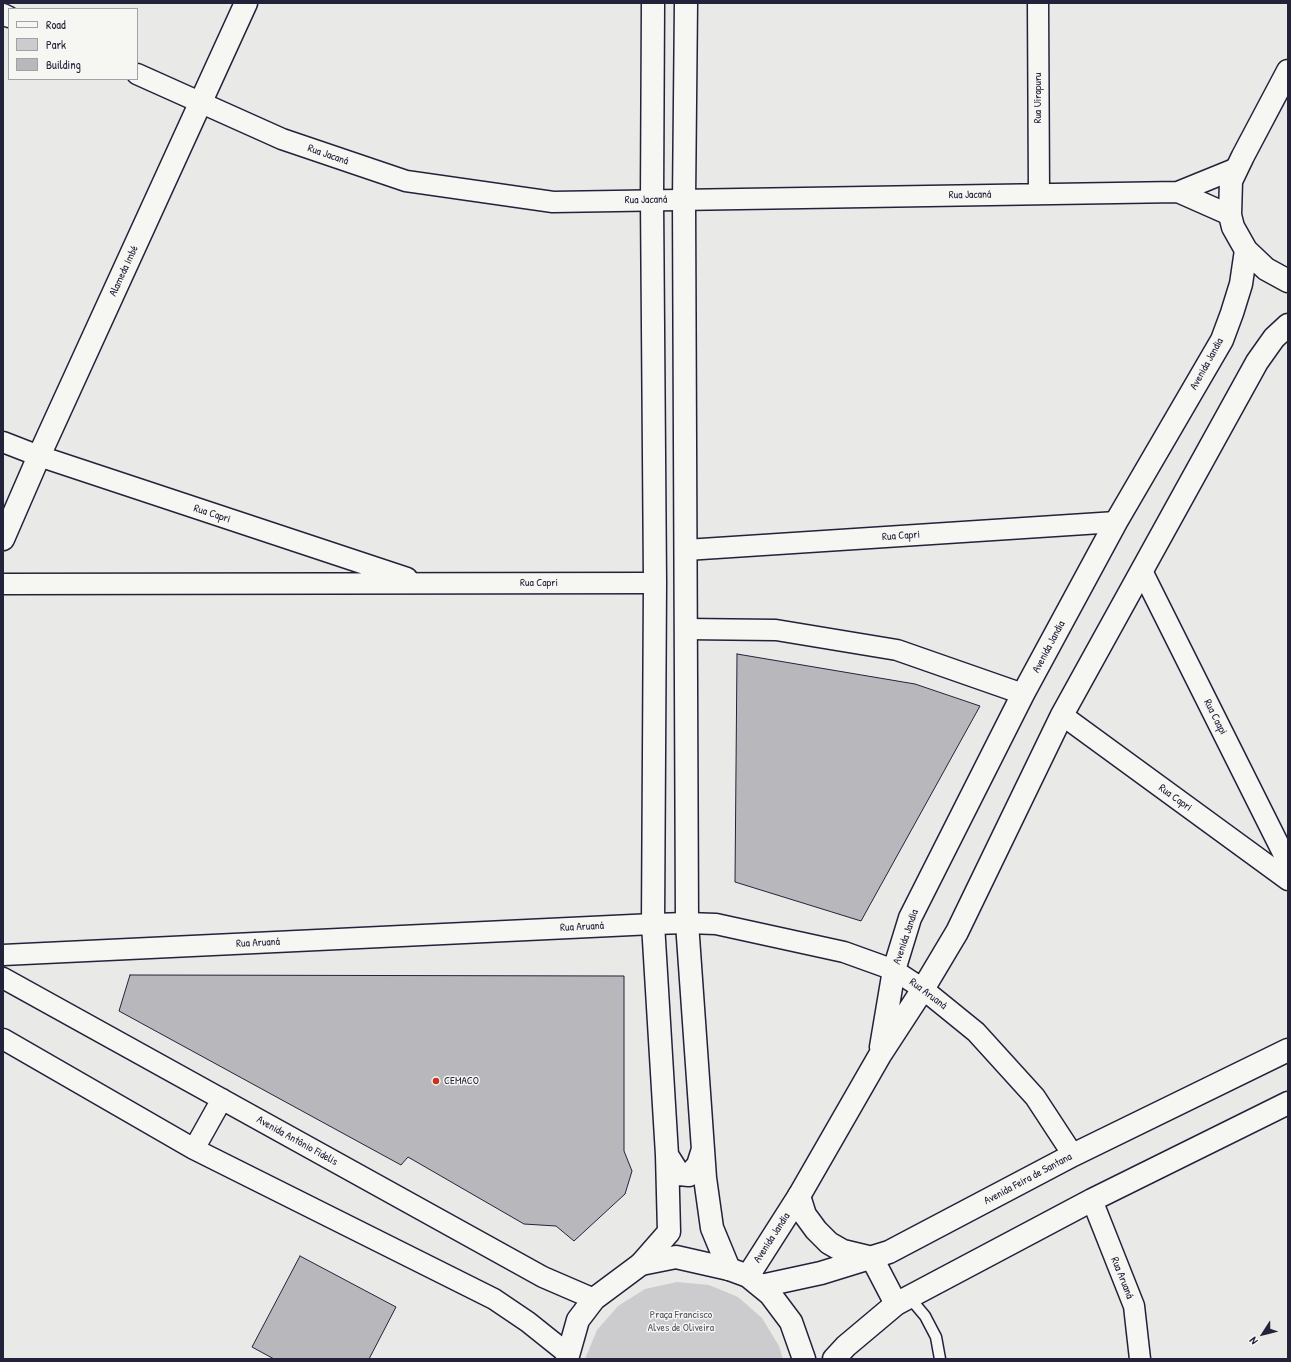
<!DOCTYPE html>
<meta charset="utf-8">
<style>
body{margin:0}
#map{position:relative;width:1291px;height:1362px;overflow:hidden;background:#e9e9e7;font-family:"Patrick Hand",sans-serif}
canvas{display:block}
.frame{position:absolute;inset:0;border:4px solid #22223b;pointer-events:none}
.legend{position:absolute;left:8px;top:8px;width:130px;height:72px;box-sizing:border-box;background:#f6f6f2;border:1px solid #a1a1a9;margin:0;padding:5px 7px;list-style:none;font-size:12px;color:#22223b}
.legend li{display:flex;align-items:center;gap:8px;height:20px}
.legend b{width:20px;border:1px solid #a1a1a9}
.north{position:absolute;left:1243px;top:1314px;width:40px;height:40px;-webkit-text-stroke:3px #f6f6f2;paint-order:stroke;rotate:234deg;font-size:11px;font-weight:700;line-height:16px;text-align:center;color:#22223b}
.north::after{content:'';display:block;margin:auto;width:14px;height:18px;background:#22223b;clip-path:polygon(50% 0,100% 100%,50% 72%,0 100%)}
</style>
<div id="map">
<canvas width="1291" height="1362"></canvas>
<div class="frame"></div>
<ul class="legend">
<li><b style="height:5px;background:#f6f6f2"></b>Road</li>
<li><b style="height:11px;background:#ccccce"></b>Park</li>
<li><b style="height:11px;background:#b8b8bc"></b>Building</li>
</ul>
<div class="north">N</div>
</div>
<script>
const context = document.querySelector('canvas').getContext('2d');
context.lineJoin = 'round';
function fill(path, color) { context.fillStyle = color; context.fill(path, 'evenodd'); }
const toPath = rows => new Path2D(rows.map(r => 'M' + r).join(''));
function stroke(path, color, width, dash) { context.strokeStyle = color; context.lineWidth = width; context.lineCap = dash ? 'butt' : 'round'; context.setLineDash(dash || []); context.stroke(path); }
function label(font, color, halo, rows, align = 'center') {
  context.font = font + ' "Patrick Hand",sans-serif'; context.lineWidth = 3; context.setLineDash([]); context.textBaseline = 'middle'; context.strokeStyle = halo; context.fillStyle = color; for (const [text, x, y, turn = 0] of rows) {
    context.save(); context.translate(x, y); context.rotate((+turn || 0) * Math.PI / 180); context.textAlign = isNaN(turn) ? turn : align; if (halo) context.strokeText(text, 0, 0); context.fillText(text, 0, 0); context.restore();
  }
}
const green = toPath([
 [677,1282,709,1285,738,1297,762,1318,779,1346,783,1359,585,1359,597,1330,618,1306,645,1289]
]);
const building = toPath([
 [737,654,915,684,980,706,861,921,735,882,737,654],
 [130,975,624,976,624,1151,632,1171,625,1194,574,1241,556,1226,524,1224,408,1157,401,1165,119,1011,130,975],
 [300,1256,396,1307,369,1359,274,1359,252,1347,300,1256]
]);
const service = toPath([
 [909,1297,925,1316,936,1337,940,1359]
]);
const minor = toPath([
 [1038,3,1039,194],
 [3,14,9,17],
 [137,74,282,139,406,181,553,202,1178,192,1237,168],
 [1178,192,1230,215],
 [3,442,39,456,407,578],
 [686,550,1116,522],
 [1142,571,1288,863],
 [3,584,655,583],
 [686,629,776,630,897,650,1023,694],
 [1062,715,1288,880],
 [3,955,653,924,687,923,716,924,844,952,894,970,923,989,976,1032,1035,1097,1073,1155],
 [3,978,543,1277,594,1299],
 [3,1039,194,1149,494,1299,528,1322,568,1354],
 [194,1149,222,1099],
 [1092,1200,1134,1306,1140,1359]
]);
const tertiary = toPath([
 [686,3,684,200,687,923,705,1178,712,1228,729,1269],
 [1288,71,1243,156,1231,181,1230,215,1233,227,1246,250,1266,269,1288,281],
 [3,539,39,456,246,3],
 [881,1047,894,970,910,918,1023,694,1116,522,1222,340,1232,313,1241,284,1246,250],
 [667,1155,679,1174,689,1175,698,1165,703,1149],
 [641,1264,669,1232,667,1155,653,924,655,583,652,200,653,3],
 [748,1276,799,1196,880,1055,923,989,957,932,1062,715,1257,362,1274,338,1288,325]
]);
const secondary = toPath([
 [799,1196,805,1215,816,1230,829,1243,843,1251,872,1258,896,1304],
 [761,1286,821,1273,889,1252,1073,1155,1288,1050],
 [567,1359,578,1320,594,1299,641,1264,676,1257,729,1269,748,1276,770,1294,791,1322,804,1359],
 [834,1359,846,1346,896,1304,1092,1200,1288,1103]
]);
const markers = [
 [436,1081,4,"#c8321e"]
];
const streetNames = [
 ["Rua Uirapuru",1038,98,-90],
 ["Rua Jacaná",328,155,19],
 ["Rua Jacaná",970,195,-1],
 ["Rua Jacaná",646,200,-1],
 ["Alameda Imbé",124,271,-65],
 ["Avenida Jandia",1207,364,-61],
 ["Rua Capri",212,514,18],
 ["Rua Capri",901,536,-4],
 ["Rua Capri",539,583],
 ["Avenida Jandia",1049,647,-62],
 ["Rua Caapi",1215,717,63],
 ["Rua Capri",1175,798,36],
 ["Rua Aruaná",582,927,-3],
 ["Avenida Jandia",906,937,-71],
 ["Rua Aruaná",258,943,-3],
 ["Rua Aruaná",928,994,37],
 ["Avenida Antônio Fidelis",297,1141,29],
 ["Avenida Feira de Santana",1028,1179,-28],
 ["Avenida Jandia",772,1238,-57],
 ["Rua Aruaná",1122,1278,68]
];
const poiNames = [
 ["CEMACO",444,1081]
];
const parkNames = [
 ["Praça Francisco",681,1315],
 ["Alves de Oliveira",681,1328]
];
fill(green, '#ccccce');
fill(building, '#b8b8bc');
stroke(building, '#22223b', 1);
stroke(service, '#22223b', 13);
stroke(minor, '#22223b', 23);
stroke(tertiary, '#22223b', 25);
stroke(secondary, '#22223b', 25);
stroke(service, '#f6f6f2', 10);
stroke(minor, '#f6f6f2', 20);
stroke(tertiary, '#f6f6f2', 22);
stroke(secondary, '#f6f6f2', 22);
for (const [x, y, r, color] of markers) { const dot = new Path2D(); dot.arc(x, y, r, 0, 2 * Math.PI); context.fillStyle = color; context.fill(dot); stroke(dot, '#f6f6f2', 1.5); }
label('11px', '#22223b', '#f6f6f2', streetNames);
label('11px', '#22223b', '#f6f6f2', poiNames, 'left');
label('11px', '#555567', '#f6f6f2', parkNames);
</script>
